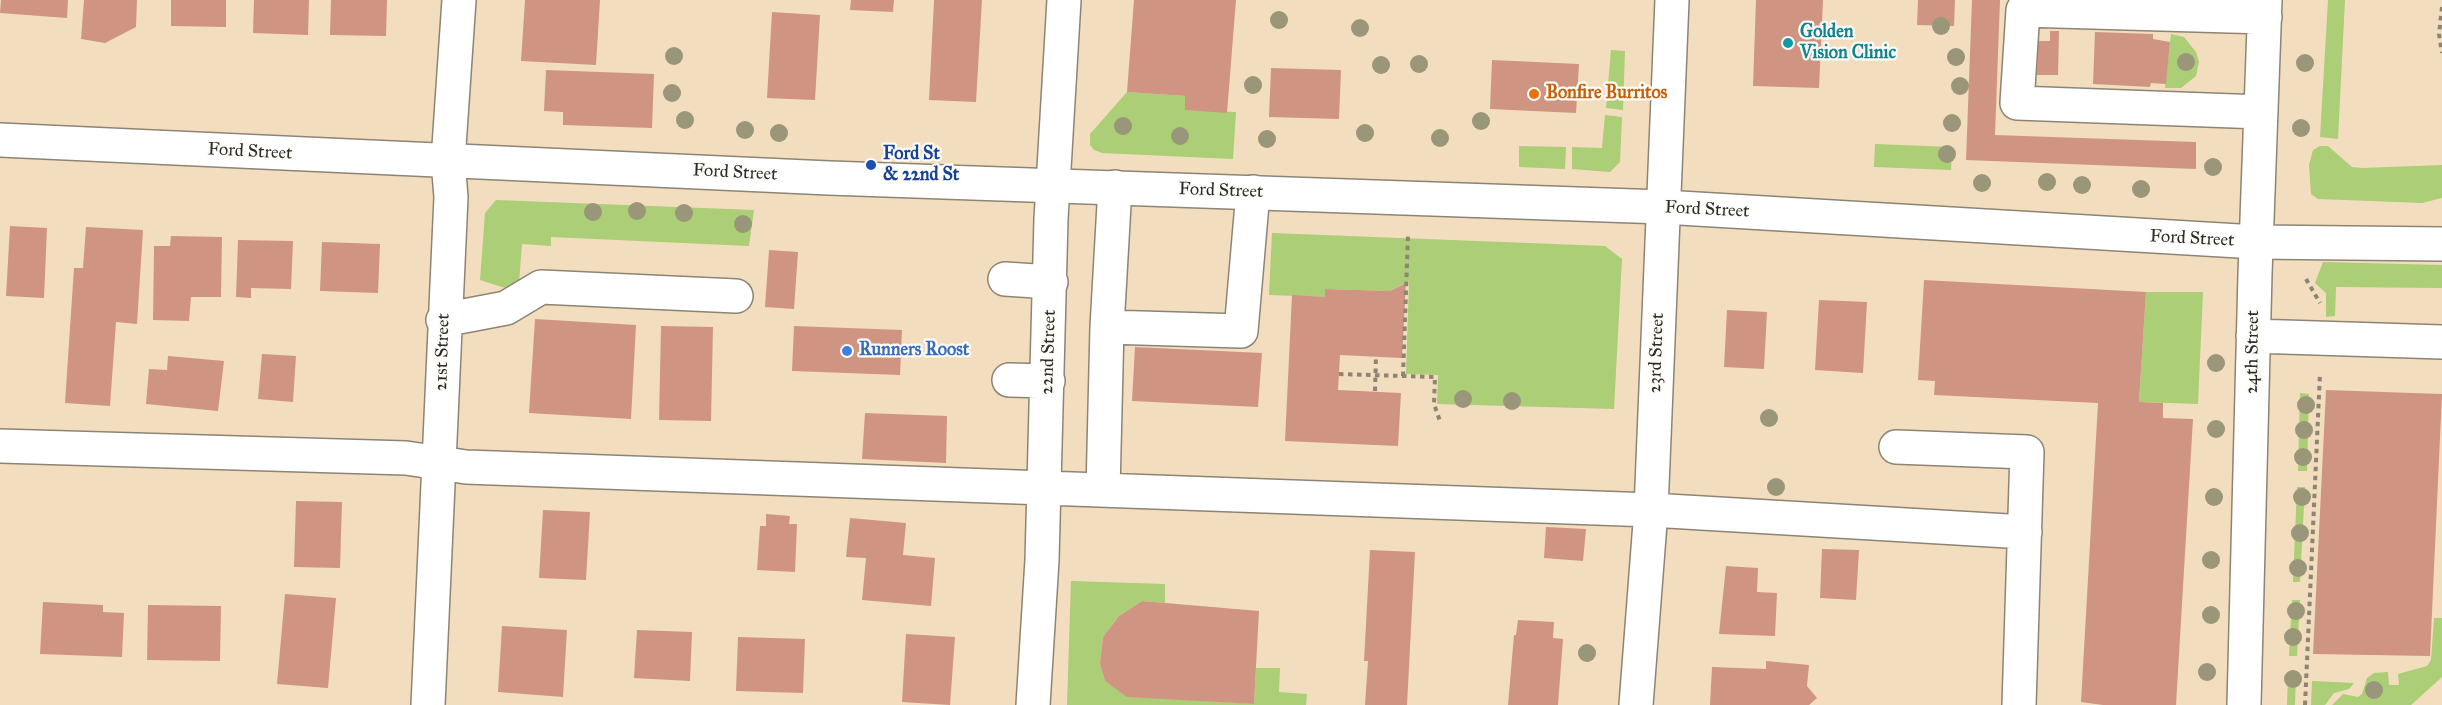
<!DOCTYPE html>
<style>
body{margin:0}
canvas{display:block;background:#f2ddbe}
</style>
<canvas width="2442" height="705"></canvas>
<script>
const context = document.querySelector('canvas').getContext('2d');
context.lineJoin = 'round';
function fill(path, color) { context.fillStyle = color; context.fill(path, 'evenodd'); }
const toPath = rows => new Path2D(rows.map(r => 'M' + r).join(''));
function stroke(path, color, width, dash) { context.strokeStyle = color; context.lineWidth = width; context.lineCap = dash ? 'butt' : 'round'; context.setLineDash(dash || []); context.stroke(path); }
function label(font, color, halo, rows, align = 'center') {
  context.font = font + ' "IM FELL Great Primer",serif'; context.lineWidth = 4.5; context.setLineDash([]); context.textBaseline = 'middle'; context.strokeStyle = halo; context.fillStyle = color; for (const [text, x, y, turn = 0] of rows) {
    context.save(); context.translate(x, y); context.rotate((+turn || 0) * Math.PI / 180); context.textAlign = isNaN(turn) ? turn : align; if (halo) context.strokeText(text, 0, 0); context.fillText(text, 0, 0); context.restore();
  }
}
const green = toPath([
 [2328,0,2345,0,2338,139,2320,137],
 [2171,34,2184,37,2196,52,2199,62,2196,76,2181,88,2165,88],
 [1611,50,1625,51,1623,110,1606,108],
 [1127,92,1185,96,1185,110,1236,112,1233,159,1102,153,1094,150,1090,145,1090,134],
 [1605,115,1622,117,1620,162,1610,172,1572,169,1572,147,1602,148],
 [1875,144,1952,147,1951,170,1874,167],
 [1519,146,1566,147,1565,169,1519,167],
 [2320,146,2328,146,2352,167,2362,168,2442,165,2442,198,2422,203,2318,199,2311,194,2309,165,2313,150],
 [496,200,754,210,749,246,551,237,551,246,522,244,519,283,508,289,480,280,485,213],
 [1272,233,1605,246,1622,259,1614,409,1437,404,1438,375,1406,374,1409,281,1390,291,1325,289,1325,297,1269,295],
 [2323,262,2442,265,2442,288,2336,287,2335,316,2326,317,2326,293,2315,283],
 [2146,292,2203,292,2198,404,2139,402],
 [2300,393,2309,394,2307,471,2298,471],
 [2297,487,2305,487,2300,582,2293,582],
 [1071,581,1165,584,1165,603,1142,601,1119,616,1103,637,1100,664,1105,681,1127,696,1254,704,1256,668,1280,668,1279,692,1307,694,1306,705,1067,705],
 [2292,600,2300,600,2297,656,2289,656],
 [2434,618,2442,618,2442,677,2411,705,2332,705,2343,694,2358,697,2362,694,2367,678,2374,673,2388,672,2389,685,2399,685,2398,674,2427,666,2431,660],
 [2288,673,2296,674,2295,705,2287,705],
 [2312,681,2354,683,2349,689,2334,693,2325,705,2311,705]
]);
const building = toPath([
 [1,0,68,0,67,18,0,13],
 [84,0,137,0,136,27,105,43,81,39],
 [171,0,226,0,226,27,171,26],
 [254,0,309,0,308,35,253,33],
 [331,0,387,0,386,36,330,35],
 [525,0,600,0,596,65,521,61],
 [851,0,894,0,893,12,850,10],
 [934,0,982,0,976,102,929,100],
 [1134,0,1236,0,1227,113,1185,110,1185,96,1127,92],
 [1756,0,1823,0,1819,88,1753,86],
 [1918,0,1955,0,1954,26,1917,25],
 [1972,0,2000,0,1995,135,2196,142,2196,169,1966,160],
 [772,12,820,15,815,100,767,98],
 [2050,31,2059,31,2058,75,2037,75,2038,41,2050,41],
 [2095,32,2153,34,2153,39,2170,42,2166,84,2151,83,2150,87,2093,84],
 [1492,60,1579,64,1576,113,1490,109],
 [1271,68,1341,70,1339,119,1269,117],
 [546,70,654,74,652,128,563,125,563,112,544,111],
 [10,226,47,228,44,298,6,296],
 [86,227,143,230,137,324,116,322,110,406,65,403,74,268,83,268],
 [171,236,222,237,221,297,191,297,189,321,153,320,154,246,170,246],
 [238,240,293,241,291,289,251,288,251,298,236,297],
 [322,242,380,244,378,293,320,291],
 [769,250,798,252,794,309,765,307],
 [1924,280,2146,292,2139,402,2163,403,2163,418,2193,419,2176,705,2103,705,2081,702,2098,403,1934,395,1935,381,1918,380],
 [1406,283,1402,358,1340,355,1338,390,1401,393,1398,446,1285,441,1292,295,1325,297,1325,289,1390,291],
 [1819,300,1867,302,1863,373,1815,370],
 [1727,310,1767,312,1764,369,1724,367],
 [535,319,636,325,631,419,529,413],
 [661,326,713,327,711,421,659,420],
 [794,326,902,330,900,375,792,371],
 [1135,347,1262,353,1258,407,1132,401],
 [262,354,296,356,293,402,258,399],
 [168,356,224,361,218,411,146,404,149,369,167,370],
 [2326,390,2442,394,2430,656,2313,654],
 [865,413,947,416,946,463,862,459],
 [296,501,342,502,340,568,294,567],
 [543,510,590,512,586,580,539,578],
 [766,514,790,516,789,524,797,524,795,572,757,570,760,526,766,526],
 [850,518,906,523,903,555,935,558,931,606,862,600,866,558,846,557],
 [1546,527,1586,529,1583,561,1544,558],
 [1822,549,1859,550,1856,600,1820,598],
 [1370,550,1415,552,1407,705,1365,705,1368,661,1364,661],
 [1726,566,1758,568,1757,592,1777,593,1775,636,1719,634],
 [285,594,336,598,328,688,277,684],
 [1142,601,1259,611,1254,704,1127,697,1105,681,1100,664,1103,637,1119,616],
 [43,602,103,605,103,612,124,613,122,657,40,654],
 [148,605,221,606,220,661,147,660],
 [1518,620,1554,622,1553,638,1563,639,1558,705,1508,705,1514,635,1516,635],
 [502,626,567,630,563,697,498,692],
 [637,630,692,632,690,681,634,678],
 [906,634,955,637,950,705,902,702],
 [738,637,805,639,803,693,736,691],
 [1766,661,1809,665,1807,686,1817,698,1809,705,1710,705,1712,667,1766,669]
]);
const path = toPath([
 [2442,7,2439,34,2442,53],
 [2306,279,2320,303],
 [1339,374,1435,377,1434,404,1440,421],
 [1403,376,1408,235],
 [1375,391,1376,356],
 [2305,705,2320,373]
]);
const minor = toPath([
 [2261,112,2017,103,2023,10,2265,17],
 [1115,187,1107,327,1241,331,1253,192],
 [1005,279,1051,282],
 [443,320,506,308,541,287,736,296],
 [2253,336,2442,342],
 [1009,380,1048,381],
 [0,446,406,458,466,467,1651,510,2025,532],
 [1896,447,2027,452,2019,705],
 [1103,490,1107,327],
 [428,705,451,197,448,161,459,0],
 [1033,705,1042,560,1051,219,1064,0],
 [1636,705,1651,510,1672,0],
 [2244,705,2255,274,2265,0]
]);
const major = toPath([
 [0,140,829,178,1663,207,2256,242,2442,244]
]);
const trees = [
 [1279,20],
 [1941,26],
 [1360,28],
 [674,56],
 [1956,57],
 [2186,62],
 [2305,63],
 [1419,64],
 [1381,65],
 [1253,85],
 [1960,86],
 [672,93],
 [685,120],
 [1481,121],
 [1952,123],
 [1123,126],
 [2301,128],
 [745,130],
 [779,133],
 [1365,133],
 [1180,136],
 [1440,138],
 [1267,139],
 [1947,154],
 [2213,167],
 [2047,182],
 [1982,183],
 [2082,185],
 [2141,189],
 [637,211],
 [593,212],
 [684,213],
 [743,224],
 [2216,363],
 [1463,399],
 [1512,401],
 [2306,405],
 [1769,418],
 [2216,429],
 [2304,430],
 [2303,457],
 [1776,487],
 [2214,497],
 [2302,497],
 [2300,533],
 [2211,560],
 [2298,568],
 [2296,611],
 [2211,615],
 [2293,637],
 [1587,653],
 [2207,672],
 [2293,679],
 [2374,690]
];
const markers = [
 [1788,43,6,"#0f9aa8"],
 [1534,94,6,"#e8710a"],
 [871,165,6,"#1a4fb4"],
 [847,351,6,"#3f7fe0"]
];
const cultureNames = [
 ["Golden",1800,33],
 ["Vision Clinic",1800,54]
];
const foodNames = [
 ["Bonfire Burritos",1546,94]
];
const streetNames = [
 ["Ford Street",250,152,3],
 ["Ford Street",735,173,3],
 ["Ford Street",1221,191,2],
 ["Ford Street",1707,210,3],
 ["Ford Street",2192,239,3],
 ["21st Street",443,352,-88],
 ["22nd Street",1049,352,-88],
 ["24th Street",2253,352,-89],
 ["23rd Street",1657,353,-88]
];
const transitNames = [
 ["Ford St",883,155],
 ["& 22nd St",883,176]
];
const shopNames = [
 ["Runners Roost",859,351]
];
fill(green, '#abce76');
fill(building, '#d09582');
stroke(minor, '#8e8474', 36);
stroke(major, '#8e8474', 36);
stroke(path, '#8e8474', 4, [4.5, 4.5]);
stroke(minor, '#fff', 33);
stroke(major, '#fff', 33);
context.fillStyle = '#99967a';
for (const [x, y] of trees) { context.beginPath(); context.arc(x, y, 9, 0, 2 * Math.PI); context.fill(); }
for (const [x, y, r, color] of markers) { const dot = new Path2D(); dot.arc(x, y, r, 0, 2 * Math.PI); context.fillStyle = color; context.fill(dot); stroke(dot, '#fdfcf7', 2); }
label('bold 18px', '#0d838f', '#fdfcf7', cultureNames, 'left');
label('bold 18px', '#c56008', '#fdfcf7', foodNames, 'left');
label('18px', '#2b2b2b', '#fdfcf7', streetNames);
label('bold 18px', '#164399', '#fdfcf7', transitNames, 'left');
label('bold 18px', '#366cbe', '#fdfcf7', shopNames, 'left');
</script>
